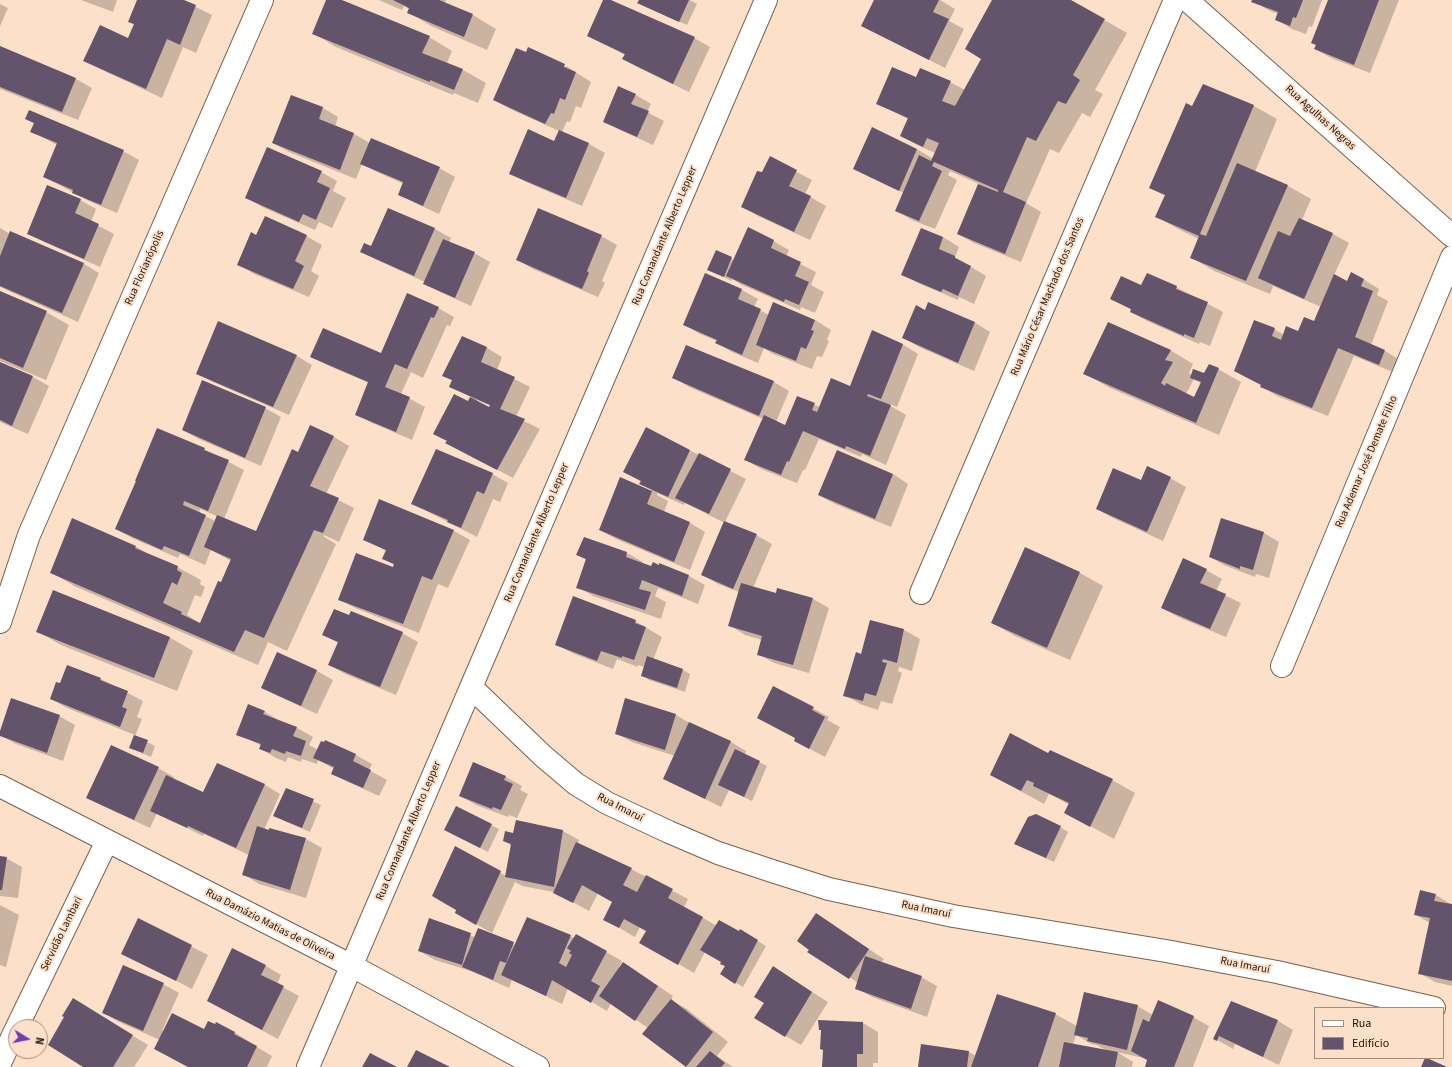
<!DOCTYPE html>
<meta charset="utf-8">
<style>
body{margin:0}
#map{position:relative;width:1452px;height:1067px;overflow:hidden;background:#fde0ca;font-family:"Source Sans 3",sans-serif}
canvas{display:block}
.legend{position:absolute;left:1314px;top:1007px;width:130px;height:52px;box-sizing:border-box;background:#fde0ca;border:1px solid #a48e7e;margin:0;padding:5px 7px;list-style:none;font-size:12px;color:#1e140d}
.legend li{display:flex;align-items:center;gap:8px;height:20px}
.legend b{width:20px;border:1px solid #a48e7e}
.north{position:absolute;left:8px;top:1019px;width:40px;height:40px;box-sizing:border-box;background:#fde0ca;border:1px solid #a48e7e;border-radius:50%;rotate:100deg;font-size:11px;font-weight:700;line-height:16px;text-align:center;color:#1e140d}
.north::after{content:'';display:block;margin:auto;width:14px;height:18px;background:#733cb2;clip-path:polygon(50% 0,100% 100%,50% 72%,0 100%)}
</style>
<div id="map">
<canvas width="1452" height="1067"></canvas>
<ul class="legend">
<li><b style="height:5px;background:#fff"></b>Rua</li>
<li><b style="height:11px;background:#63536b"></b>Edifício</li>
</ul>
<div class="north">N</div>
</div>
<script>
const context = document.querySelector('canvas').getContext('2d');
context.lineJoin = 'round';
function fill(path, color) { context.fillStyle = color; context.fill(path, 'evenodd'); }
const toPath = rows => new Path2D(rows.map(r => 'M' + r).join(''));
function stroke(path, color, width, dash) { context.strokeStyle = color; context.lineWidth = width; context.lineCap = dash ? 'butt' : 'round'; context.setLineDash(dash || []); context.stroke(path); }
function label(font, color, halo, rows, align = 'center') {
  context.font = font + ' "Source Sans 3",sans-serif'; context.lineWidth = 4; context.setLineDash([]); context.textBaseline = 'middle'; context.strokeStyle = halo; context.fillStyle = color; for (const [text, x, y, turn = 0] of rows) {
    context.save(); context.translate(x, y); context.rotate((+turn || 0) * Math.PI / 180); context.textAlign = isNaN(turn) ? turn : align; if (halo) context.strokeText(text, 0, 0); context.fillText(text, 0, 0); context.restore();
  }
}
const shadow = toPath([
 [81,0,117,0,113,12],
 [138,0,182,0,212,15,196,53,183,47,162,98,100,69,85,60,129,39,135,25,129,22],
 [327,0,339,0,429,37,452,51,447,63,463,70,486,83,478,103,454,93,453,95,336,47,313,33],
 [379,0,446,0,445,3,473,15,496,29,487,50,431,26,408,12,409,9,404,6,402,10],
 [604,0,609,0,694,38,710,47,689,92,639,68,623,59,625,55,588,36],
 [640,0,690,0,697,4,687,25,646,7,638,3],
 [875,0,940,0,955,9,949,21,964,29,945,68,862,26],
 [993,0,1069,0,1127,33,1095,90,1103,94,1090,117,1082,113,1059,153,1050,149,1026,203,1041,212,1021,262,974,243,958,234,979,184,950,171,948,175,957,180,935,229,912,220,896,211,904,193,870,177,854,168,917,149,933,159,935,153,917,145,901,136,908,119,877,103,916,79,950,82,965,90,983,59],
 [1253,0,1322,0,1312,27,1309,26,1306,34,1292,29,1277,20,1278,14,1268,10,1253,1],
 [1329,0,1399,0,1370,73,1331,58,1315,49],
 [0,4,8,8,0,26],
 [0,47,76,79,92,88,78,120,0,89],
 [564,65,563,72,566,66,591,82,581,108,576,106,570,122,567,121,562,132,589,144,605,153,582,206,526,182,510,173,555,142,559,131,510,109,494,100],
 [1203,85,1254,106,1277,119,1255,172,1288,186,1311,199,1302,220,1333,234,1349,243,1334,275,1348,282,1363,279,1379,289,1377,295,1388,301,1371,345,1385,351,1400,360,1395,373,1354,356,1328,416,1277,396,1261,386,1262,385,1235,371,1274,329,1284,335,1298,332,1315,322,1321,307,1273,286,1270,294,1214,271,1191,257,1199,239,1180,230,1157,217,1166,196,1151,188],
 [636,95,651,104,647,112,664,121,653,145,620,130,604,121],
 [323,108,338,117,335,127,354,134,370,143,439,168,455,177,439,214,415,203,400,194,404,184,377,172,362,164,356,179,289,152,273,143],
 [26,119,123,151,139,160,117,213,89,201,44,177,57,145,31,131,35,124],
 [770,158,812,180,805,194,826,206,810,240,758,216,742,206,763,174],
 [321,172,337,181,333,191,346,198,332,228,319,222,315,230,262,207,246,197],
 [80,200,96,209,91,222,114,234,100,267,44,242,28,233],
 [388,209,435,229,451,238,449,242,474,253,490,262,471,306,440,292,425,282,377,260,361,251,372,247],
 [0,228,10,234,11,232,84,264,99,273,78,322,0,287],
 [921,229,943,237,959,247,955,257,986,276,974,304,959,297,958,300,918,283,902,274],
 [257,236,306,236,322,245,311,271,319,276,309,297,254,274,238,264],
 [601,236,617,245,602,281,605,283,598,297,533,269,518,260],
 [773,241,789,250,786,257,816,272,811,285,824,292,815,313,801,307,800,310,742,285,732,279,732,281,708,270,716,252,734,260],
 [705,274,742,290,758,299,754,307,769,315,774,303,815,320,831,330,827,340,829,341,822,357,817,356,812,369,773,354,764,348,758,363,732,352,716,343,717,341,700,334,685,325],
 [1141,287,1176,287,1223,312,1210,346,1200,342,1199,344,1147,321,1131,312,1132,310,1111,299],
 [0,292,46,312,69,325,46,380,0,361],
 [438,308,454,317,450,326,447,325,423,378,411,372,401,394,425,407,412,440,372,423,356,414,369,383,327,365,311,356,382,354],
 [926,311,974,322,990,332,974,371,919,347,903,337],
 [219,323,297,356,312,365,289,415,213,382,197,373],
 [463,338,487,348,502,357,497,370,530,387,516,417,540,429,513,478,446,443,471,397,451,386,453,381,444,376],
 [477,400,491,406,490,408,477,402],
 [902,344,918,354,897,407,890,404,889,405,906,415,886,465,862,454,861,457,819,439,805,470,803,470,797,483,761,469,746,460,763,419,689,387,674,378,774,382,789,391,776,422,786,426,798,398,820,407,850,387],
 [1170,350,1193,364,1189,373,1192,375,1205,374,1218,369,1241,382,1219,435,1108,387,1084,373],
 [1194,379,1201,383,1195,398,1186,394],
 [0,363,33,377,49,386,28,434,0,422],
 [265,408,281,417,261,466,199,439,183,430],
 [310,427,334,437,349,446,326,494,354,508,339,542,324,535,323,536,336,544,287,651,268,642,258,665,74,586,51,572,135,546,153,557,177,567,201,580,200,584,205,587,201,597,195,595,187,615,201,624,222,583,231,561,211,550,205,565,180,554,178,558,132,538,116,529,204,449,244,470,224,519,257,532,299,453],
 [200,509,217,516,215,521,199,513],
 [646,428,746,479,725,522,756,535,772,544,753,588,776,594,778,589,813,599,829,608,809,673,774,663,758,654,762,640,745,635,729,625,739,592,718,584,703,575,725,523,685,503,684,505,657,493,657,495,668,501,664,512,690,523,705,532,690,570,616,539,600,530,652,490,641,484,642,482,625,472],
 [492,474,508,483,500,502,493,499,477,537,413,504],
 [893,474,908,484,891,527,835,504,819,495],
 [1170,478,1186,487,1163,541,1113,518,1097,509,1141,481],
 [380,500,454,531,470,540,448,588,438,584,419,633,355,608,339,599,393,568,394,565,383,558,386,551,364,539],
 [1264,533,1279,542,1269,578,1256,574,1255,577,1226,566,1210,557],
 [627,553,643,562,642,564,651,567,660,566,660,564,689,576,705,585,698,604,658,588,655,596,666,602,661,619,593,596,578,587,586,560,578,555],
 [1206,570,1222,579,1216,591,1241,603,1226,637,1178,617,1162,608],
 [1080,573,1103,586,1070,660,1015,636,992,623],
 [635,621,662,637,653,660,683,670,690,674,685,692,649,680,642,675,644,667,638,665,638,667,617,659,613,669,572,653,556,644],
 [870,621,904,630,920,639,912,671,899,667,898,671,902,673,892,704,881,701,878,710,860,704,845,695,862,655],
 [38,632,169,637,193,651,177,691,61,645],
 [402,633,418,642,396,695,345,674,330,665,338,643,324,635],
 [278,653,317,671,333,680,317,714,278,696,262,687],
 [67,666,101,679,143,701,137,717,142,719,135,736,155,746,151,757,130,748,135,735,67,708,51,699,60,685],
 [774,687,829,717,827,720,840,727,825,757,795,741,796,738],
 [626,700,676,715,691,724,731,742,746,751,745,755,767,766,752,801,729,790,721,807,664,779,675,756,632,742,616,733],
 [249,705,265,712,280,721,297,728,313,737,309,745,318,750,325,741,356,755,372,764,369,770,387,780,379,796,348,782,332,773,334,769,318,760,317,764,302,759,301,762,288,757,286,762,276,758,261,749,262,746,238,734],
 [59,716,75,725,63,761,16,744,0,735],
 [1048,755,1112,780,1135,793,1114,839,1066,813,1070,805,1049,794,1044,804,991,775],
 [474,763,506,777,522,786,520,790,528,794,517,818,509,815,508,817,476,805,460,796],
 [158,768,174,777,173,779,204,794,265,785,280,794,264,830,269,832,270,829,306,839,322,848,306,898,259,884,243,874,249,855,204,834,203,836,157,813,150,828,103,806,87,797],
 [286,789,321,805,310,832,282,820],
 [491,825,499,829,488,852,453,834],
 [1060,827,1068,832,1054,862,1023,848],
 [563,831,579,840,578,844,631,869,688,899,684,907,717,926,740,932,741,931,766,946,743,987,721,974,726,966,722,962,705,952,694,973,641,942,647,931,640,927,635,937,604,919,614,902,598,893,589,911,554,892,522,886,515,882,492,933,456,913,458,910,455,848,506,876,512,846,504,841,514,835],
 [0,857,6,858,22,867,18,898,0,896],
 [1436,895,1452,905,1452,986,1435,982,1419,973,1430,923,1416,915],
 [0,905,19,915,6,967,0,965],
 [817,915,884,959,881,963,921,977,937,986,927,1017,872,997,857,988,858,983,810,950],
 [139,920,208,955,192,989,122,953],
 [429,920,475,937,516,945,570,936,574,938,576,935,622,961,619,967,620,967,623,964,639,973,673,996,671,1000,687,1009,728,1042,717,1056,733,1067,687,1067,644,1034,648,1028,611,1003,607,1011,568,988,562,1004,512,980,509,988,471,971,435,960,419,951],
 [266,966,281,975,277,984,299,996,278,1039,208,1001],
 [773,967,828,1002,801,1045,755,1018,765,1002],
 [163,984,179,993,162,1031,204,1030,234,1032,250,1042,250,1043,272,1056,267,1067,188,1067,155,1049,160,1040,119,1022,104,1013],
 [1232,1002,1278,1021,1293,1030,1279,1065,1235,1044,1233,1049,1214,1038],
 [1137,1006,1153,1015,1193,1017,1209,1026,1193,1067,1146,1067,1148,1060,1143,1057,1143,1058,1117,1052,1133,1062,1132,1067,919,1067,922,1045,969,1052,976,1056,1055,1014,1077,1026],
 [1076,1035,1091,1044,1097,1045,1107,1051,1073,1045],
 [89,1009,148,1045,134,1067,85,1067],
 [863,1023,878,1032,878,1063,873,1063,873,1067,823,1067,824,1050,821,1049,822,1031,820,1029]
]);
const building = toPath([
 [137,0,184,0,196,5,180,45,167,39,146,89,83,61,100,25,128,38,134,24,128,22],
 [326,0,342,0,430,36,422,53,463,69,454,90,430,80,430,82,312,34],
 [393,0,439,0,473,14,464,37,407,13,409,8],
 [603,0,611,0,695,37,673,84,622,59,625,54,587,36],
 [639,0,689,0,679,22,637,3],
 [874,0,939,0,933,12,949,19,929,60,861,26],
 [992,0,1071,0,1105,19,1073,75,1080,80,1066,104,1058,101,1036,141,1027,137,1003,192,1026,202,1005,254,957,234,978,184,998,192,998,190,934,162,932,166,942,171,919,221,895,211,919,155,931,161,939,143,927,138,923,147,900,136,908,118,876,104,892,67,916,77,920,68,951,81,942,101,955,106,981,59,965,49],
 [1252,0,1303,0,1296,18,1293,17,1290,26,1275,20,1278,12,1251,2],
 [1328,0,1379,0,1354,65,1314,49,1316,45,1311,43],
 [0,46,76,78,62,112,0,87],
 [528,47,565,64,564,67,576,72,565,100,560,98,554,114,551,113,545,124,493,100,516,48,526,52],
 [1203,84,1254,105,1200,234,1206,236,1237,163,1288,185,1246,281,1190,258,1199,236,1155,217,1165,195,1149,188,1186,103,1192,106],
 [618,86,636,94,631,104,649,111,637,137,603,122],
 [291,95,323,107,319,119,354,133,340,170,272,143],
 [29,110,124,150,101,205,72,193,73,190,43,177,57,143,30,132,34,123,25,119],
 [872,127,917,149,899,191,853,169],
 [528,129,554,141,559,130,589,143,566,198,509,174],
 [371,138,440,167,423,206,398,195,403,182,360,164],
 [267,147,322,171,317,182,330,188,316,220,303,214,299,222,245,198],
 [770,156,797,170,789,186,811,196,794,232,741,207,757,171,762,172],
 [47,185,81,199,75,213,99,224,84,259,27,234],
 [388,208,435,228,414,276,360,252,364,243,371,246],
 [538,208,602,235,587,271,589,273,582,289,516,260],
 [265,216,307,235,295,261,304,266,293,289,237,265,251,232,256,235],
 [1299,218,1333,233,1304,299,1258,278,1278,231,1290,236],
 [748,227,774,240,771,248,801,262,795,276,809,282,799,305,785,299,784,302,726,276],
 [921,228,943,237,939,249,955,256,955,258,971,266,958,296,943,289,941,292,901,275],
 [10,231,84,263,62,313,0,286,0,256],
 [443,239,475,252,455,298,423,284],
 [716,250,732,257,724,277,707,270],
 [1351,272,1364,279,1361,286,1373,291,1355,337,1385,350,1379,365,1338,348,1312,408,1260,387,1261,385,1234,371,1254,320,1275,328,1272,336,1281,340,1286,326,1298,331,1304,317,1314,321,1334,274,1347,281],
 [705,273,742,289,738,299,761,309,742,355,715,343,717,340,683,325],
 [1147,273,1177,286,1176,289,1208,302,1194,338,1184,334,1184,336,1130,312,1131,309,1110,299,1121,276,1141,285],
 [0,291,47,311,23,368,0,358],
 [407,293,439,307,434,318,431,317,407,369,395,364,385,387,410,397,396,432,355,415,368,382,310,357,323,328,381,353],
 [773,302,815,320,811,330,814,331,806,349,801,347,796,361,756,345],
 [928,302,975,322,958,363,902,338,916,305,925,310],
 [218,321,297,355,273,407,196,374],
 [1108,322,1171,350,1165,360,1173,362,1161,383,1165,386,1166,383,1194,397,1201,382,1190,378,1193,369,1204,373,1209,364,1219,368,1196,423,1083,374],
 [872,330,903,344,881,399,868,394,867,396,891,405,870,456,846,446,845,449,803,431,789,462,787,461,781,475,744,460,764,415,785,425,797,396,815,403,812,410,817,412,831,378,850,386],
 [462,336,487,347,481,362,515,377,500,409,525,419,497,470,445,443,447,441,433,434,454,394,468,401,470,397,489,407,490,405,449,387,452,380,442,376],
 [686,345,774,381,759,416,672,378],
 [0,362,33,376,12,426,0,420],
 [202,380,266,407,245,458,182,430],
 [310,425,334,436,310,486,339,498,323,533,314,530,264,638,245,630,234,652,50,573,72,518,136,546,135,548,178,566,177,570,182,573,177,585,172,582,163,603,182,612,181,614,200,623,218,581,221,582,231,559,204,547,217,515,256,531,292,449,298,452],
 [646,427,690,450,668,497,639,484,641,481,623,472],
 [157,428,205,448,204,450,229,460,208,511,184,501,183,505,206,515,189,556,164,546,162,550,115,529,136,481,135,481],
 [436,449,493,473,484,494,477,491,461,528,447,522,448,520,411,504],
 [837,450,893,474,875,519,818,495],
 [699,453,731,469,709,514,675,498],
 [1147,466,1171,477,1147,532,1096,509,1113,468,1141,480],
 [620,477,652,491,647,504,690,522,674,562,599,530],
 [379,499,454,530,432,580,422,576,403,624,338,600,356,553,393,567,394,564,382,559,386,550,363,540],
 [1221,518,1264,532,1253,570,1240,566,1240,569,1209,557],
 [724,521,757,534,733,589,701,575],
 [584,537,627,552,626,557,651,566,653,562,659,565,659,563,689,575,682,596,642,580,639,589,651,592,645,610,576,588,586,559,576,555],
 [1025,547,1080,572,1047,648,991,623],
 [1183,558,1207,569,1200,583,1226,594,1210,629,1161,608],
 [741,583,776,593,777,588,813,598,793,665,757,655,762,636,728,626],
 [53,590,170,637,154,678,36,632],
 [573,596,636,620,635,623,646,627,634,660,622,656,622,658,601,651,597,661,555,645],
 [334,609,349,615,351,611,403,632,380,687,328,665,338,642,322,635],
 [870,620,904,629,897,663,883,659,882,662,887,663,876,696,865,693,863,701,843,696,856,652,861,654],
 [277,652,317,670,301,706,261,688],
 [647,656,683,669,677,688,641,676],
 [67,665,101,678,100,680,128,691,122,707,127,709,120,727,50,699,56,682,60,683],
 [773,686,814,707,812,710,825,717,809,749,794,741,795,738,757,718],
 [11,698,60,715,47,753,0,736,0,731],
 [625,698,676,714,665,750,615,734],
 [248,704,265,711,263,714,297,727,293,736,306,741,301,756,286,751,285,754,272,749,270,753,259,749,261,744,236,735],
 [689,722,731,741,705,799,663,779],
 [1010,733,1048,753,1050,750,1113,779,1090,827,1064,813,1069,803,1033,786,1034,783,1027,780,1021,791,990,775],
 [134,735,148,740,143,753,129,748],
 [325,740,356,754,353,761,371,770,363,788,331,774,334,767,313,758,321,741,324,742],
 [111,745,159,767,134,820,86,798],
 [735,749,760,761,744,797,718,785],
 [473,762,506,776,504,780,513,784,501,810,493,807,492,809,459,796],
 [217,763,265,784,236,848,188,826,187,828,150,811,166,775,203,792],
 [286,788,314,799,302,828,273,816],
 [456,806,492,824,480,848,444,830],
 [1036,814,1061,826,1046,858,1014,844,1028,817],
 [516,820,563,830,554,887,505,877,511,844,503,841,505,831,513,833],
 [257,826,269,830,269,828,306,838,290,890,242,875],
 [576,842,632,868,623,885,637,892,646,875,673,889,668,898,703,917,678,965,639,943,646,931,624,919,619,928,603,920,612,902,582,885,573,903,553,893],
 [455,846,501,871,476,925,455,913,456,910,432,896],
 [0,856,7,857,2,890,0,890],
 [1420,890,1436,894,1434,901,1452,904,1452,981,1418,974,1430,918,1414,915],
 [816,913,869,949,849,979,807,952,809,950,797,941],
 [527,917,571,935,559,963,566,967,572,955,569,953,571,951,567,948,576,934,607,951,591,981,600,986,591,1003,552,980,546,996,501,975],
 [138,918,192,945,176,981,121,954],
 [429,918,471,933,462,965,418,951],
 [719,920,739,931,740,929,758,940,735,984,720,974,725,966,720,964,721,962,700,950],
 [478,928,514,942,506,963,500,961,493,980,462,967],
 [232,948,266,965,261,975,284,986,262,1030,207,1001],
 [865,956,922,976,911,1009,855,989],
 [623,962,658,986,635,1021,599,996],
 [123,965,164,983,143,1031,102,1013],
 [773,966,812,992,785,1037,754,1018,764,1003,754,997],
 [1084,992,1138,1005,1127,1050,1087,1041,1088,1038,1074,1035],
 [997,994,1056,1013,1038,1067,971,1067],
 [73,998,133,1035,113,1067,83,1067,48,1045,64,1017,62,1016],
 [671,999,713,1032,686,1067,642,1034],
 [1158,1000,1194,1016,1174,1067,1145,1067,1147,1060,1131,1051,1143,1019,1149,1022],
 [1231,1001,1278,1020,1263,1057,1219,1036,1217,1041,1213,1039],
 [172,1013,204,1029,208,1021,215,1024,216,1022,235,1032,234,1034,257,1046,247,1067,188,1067,154,1049],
 [818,1020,863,1022,863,1054,857,1054,857,1067,822,1067,823,1050,820,1049,821,1030,819,1030],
 [1064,1042,1118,1052,1115,1067,1059,1067],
 [921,1044,969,1051,967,1067,918,1067],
 [416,1050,450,1067,407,1067],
 [710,1051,725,1063,721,1067,696,1067],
 [370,1053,397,1067,362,1067],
 [1425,1058,1427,1058,1447,1067,1421,1067]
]);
const street = toPath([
 [921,593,1175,0],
 [1282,666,1452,257],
 [471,687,543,756,576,784,607,803,669,832,718,853,772,871,829,889,953,916,1166,951,1277,972,1434,1008],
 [0,786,352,966,538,1067],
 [17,1027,107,841],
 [0,1063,16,1029],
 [308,1067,766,0]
]);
const secondary = toPath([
 [1187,0,1452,236],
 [0,622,29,535,262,0]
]);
const streetNames = [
 ["Rua Agulhas Negras",1320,118,42],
 ["Rua Comandante Alberto Lepper",665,236,-67],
 ["Rua Florianópolis",145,268,-66],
 ["Rua Mário César Machado dos Santos",1048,297,-67],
 ["Rua Ademar José Demate Filho",1367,462,-67],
 ["Rua Comandante Alberto Lepper",537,533,-67],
 ["Rua Imaruí",620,808,27],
 ["Rua Comandante Alberto Lepper",409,831,-67],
 ["Rua Imaruí",926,910,12],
 ["Rua Damázio Matias de Oliveira",270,925,27],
 ["Servidão Lambari",62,934,-64],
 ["Rua Imaruí",1245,966,11]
];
fill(shadow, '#0003');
fill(building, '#63536b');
stroke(street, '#7a604e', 24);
stroke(secondary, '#7a604e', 24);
stroke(street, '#fff', 22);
stroke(secondary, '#fff', 22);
label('11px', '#1e140d', '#fde0ca', streetNames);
</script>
